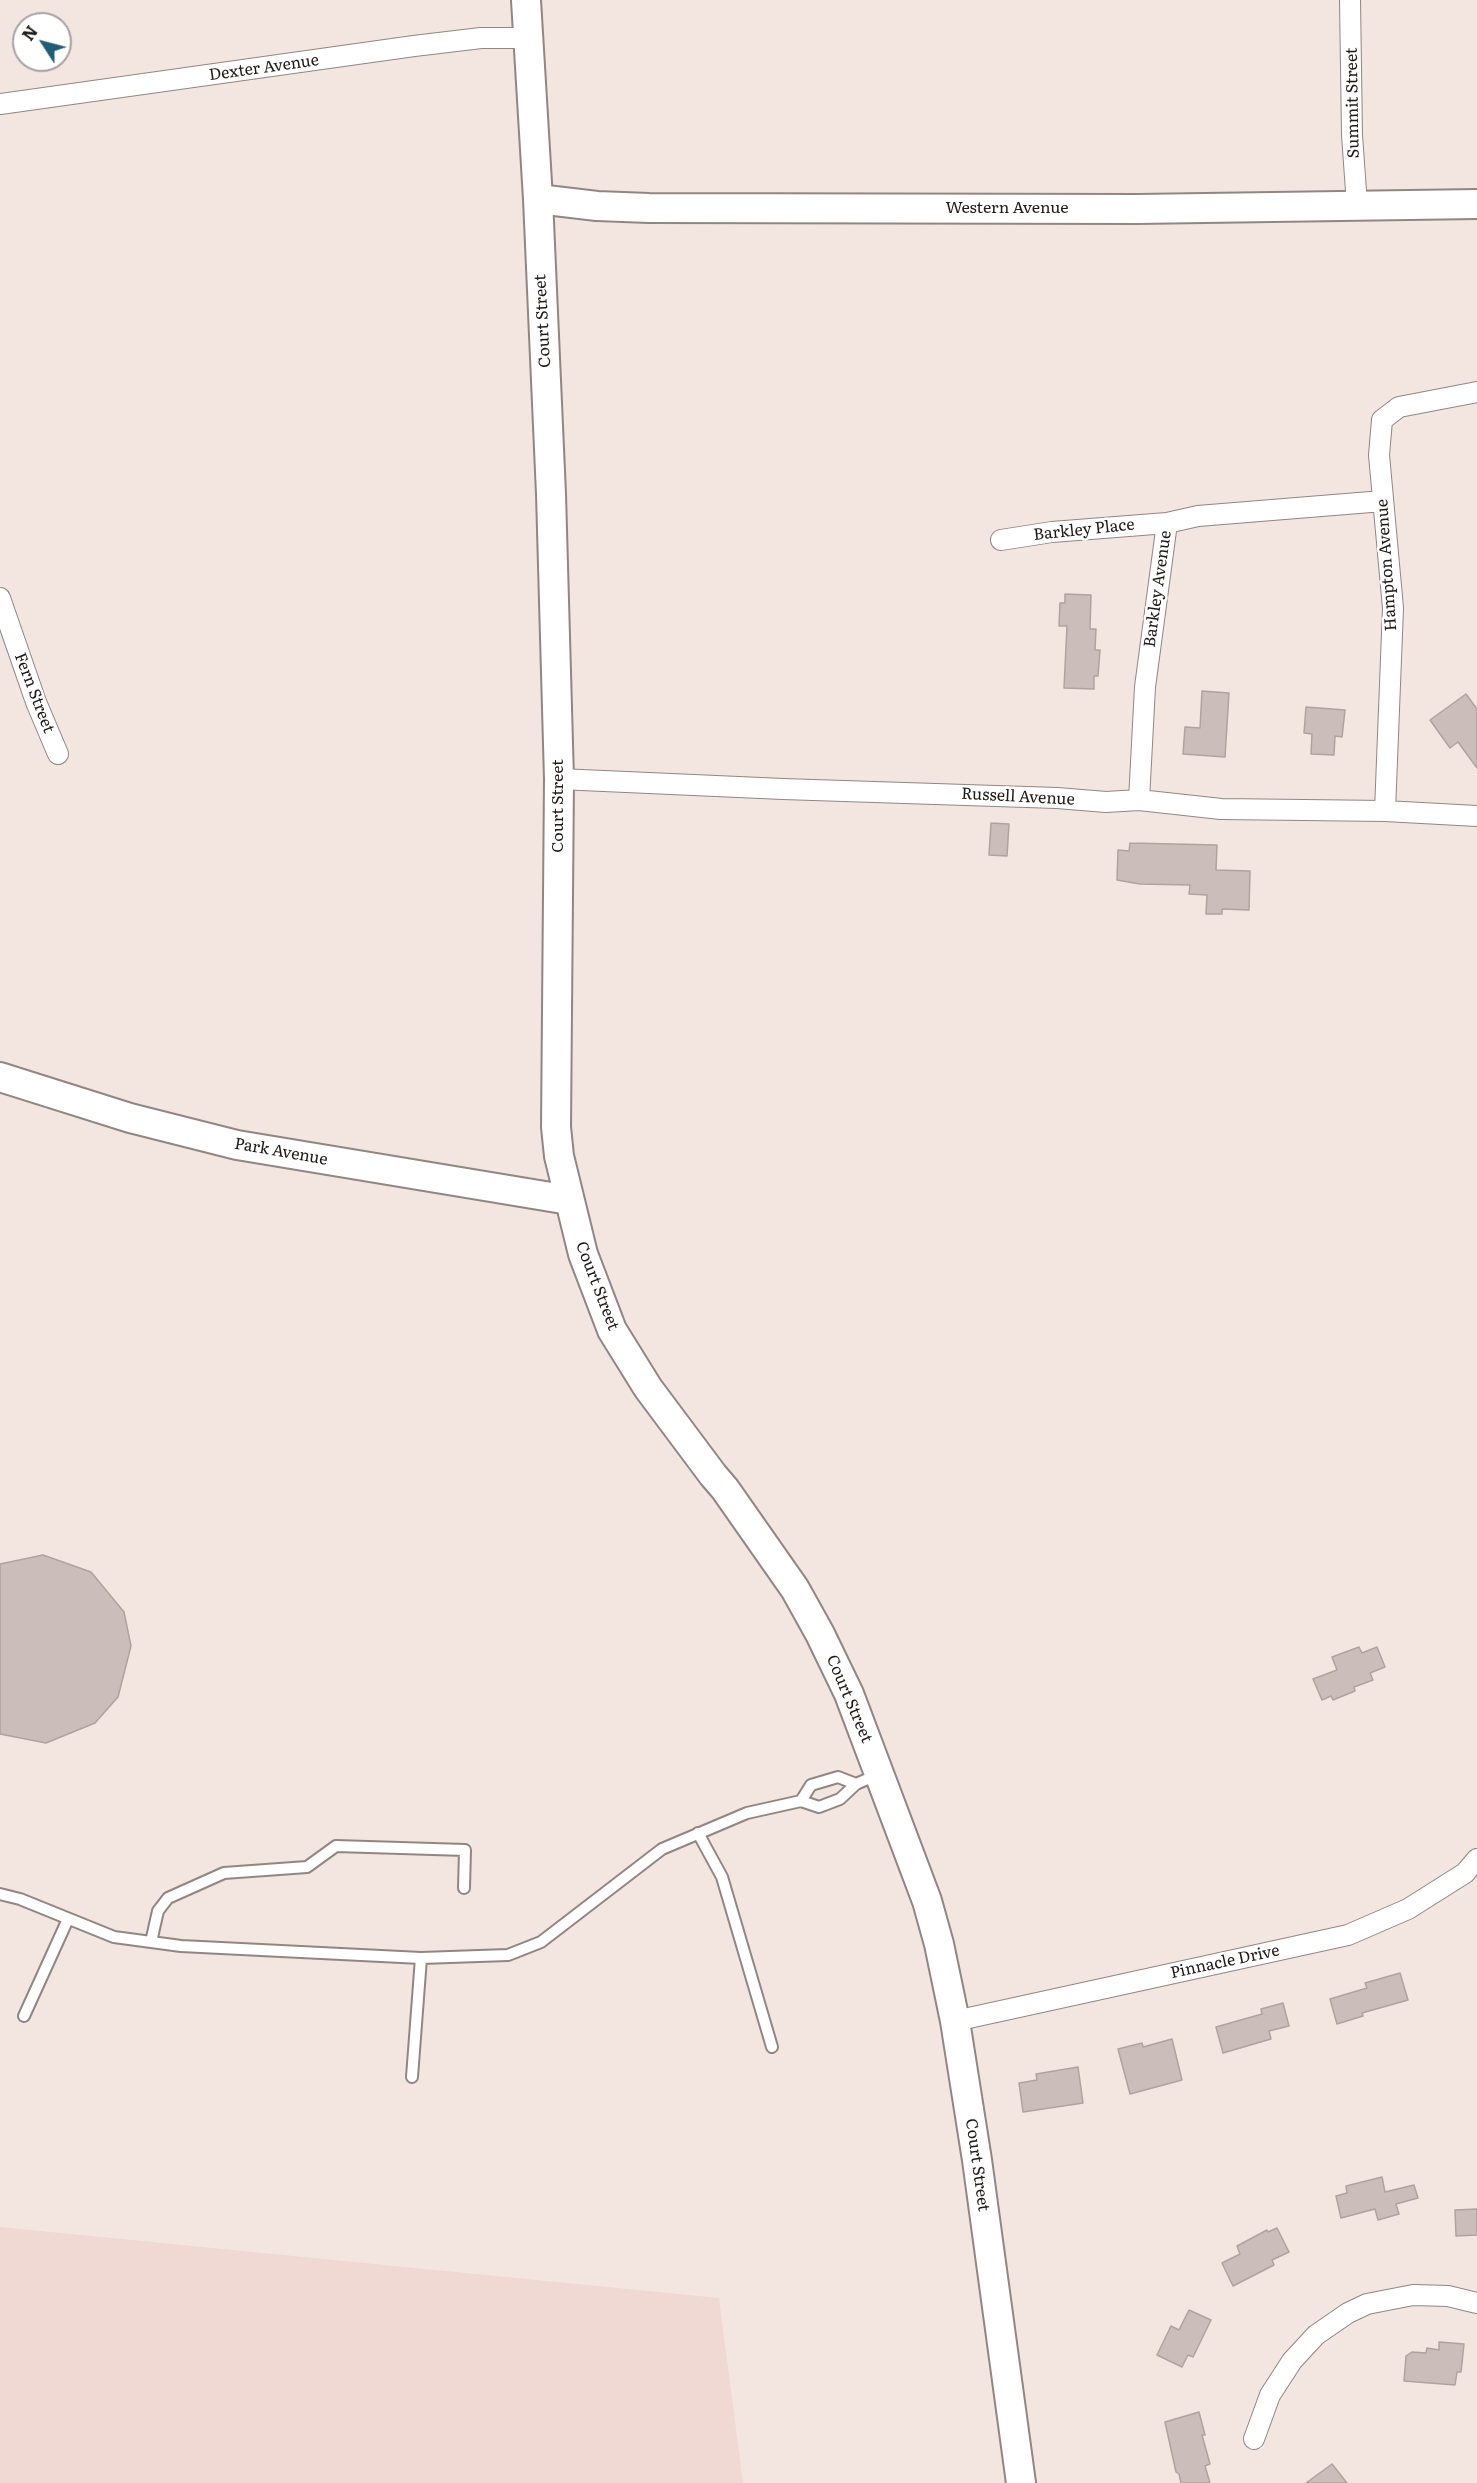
<!DOCTYPE html>
<style>
body{margin:0}
#map{position:relative;width:1477px;height:2483px;overflow:hidden;background:#f3e6e1;font-family:Literata,serif}
canvas{display:block}
.north{position:absolute;left:12px;top:12px;width:60px;height:60px;box-sizing:border-box;background:#fff;border:2px solid #a5a3a2;border-radius:50%;rotate:306deg;font-size:16px;font-weight:700;line-height:24px;text-align:center;color:#1d1917}
.north::after{content:'';display:block;margin:auto;width:21px;height:27px;background:#215d75;clip-path:polygon(50% 0,100% 100%,50% 72%,0 100%)}
</style>
<div id="map">
<canvas width="1477" height="2483"></canvas>
<div class="north">N</div>
</div>
<script>
const context = document.querySelector('canvas').getContext('2d');
context.lineJoin = 'round';
function fill(path, color) { context.fillStyle = color; context.fill(path, 'evenodd'); }
const toPath = rows => new Path2D(rows.map(r => 'M' + r).join(''));
function stroke(path, color, width, dash) { context.strokeStyle = color; context.lineWidth = width; context.lineCap = dash ? 'butt' : 'round'; context.setLineDash(dash || []); context.stroke(path); }
function label(font, color, halo, rows, align = 'center') {
  context.font = font + ' Literata,serif'; context.lineWidth = 5; context.setLineDash([]); context.textBaseline = 'middle'; context.strokeStyle = halo; context.fillStyle = color; for (const [text, x, y, turn = 0] of rows) {
    context.save(); context.translate(x, y); context.rotate((+turn || 0) * Math.PI / 180); context.textAlign = isNaN(turn) ? turn : align; if (halo) context.strokeText(text, 0, 0); context.fillText(text, 0, 0); context.restore();
  }
}
const built = toPath([
 [0,2227,719,2298,743,2483,0,2483]
]);
const building = toPath([
 [1065,594,1091,595,1090,629,1096,629,1095,650,1100,650,1098,676,1094,676,1094,689,1064,688,1067,626,1059,626,1060,603,1065,603,1065,594],
 [1202,691,1229,693,1225,757,1183,754,1185,727,1200,728,1202,691],
 [1466,694,1477,709,1477,768,1458,742,1450,748,1430,720,1466,694],
 [1306,707,1345,710,1342,737,1335,736,1334,755,1311,754,1312,734,1304,733,1306,707],
 [991,823,1009,824,1007,856,989,855,991,823],
 [1130,843,1217,845,1216,870,1250,871,1249,910,1222,909,1222,914,1206,914,1207,895,1189,894,1190,885,1140,884,1117,880,1118,850,1129,851,1130,843],
 [43,1555,91,1572,124,1612,131,1646,118,1697,95,1723,46,1743,0,1734,0,1564,43,1555],
 [1359,1647,1362,1653,1377,1647,1385,1667,1370,1673,1373,1680,1354,1687,1355,1691,1333,1700,1331,1696,1322,1700,1313,1679,1337,1670,1332,1657,1359,1647],
 [1400,1973,1408,2000,1362,2013,1363,2016,1337,2024,1330,1999,1367,1988,1365,1983,1400,1973],
 [1283,2003,1289,2026,1269,2031,1271,2039,1223,2053,1216,2027,1262,2014,1261,2009,1283,2003],
 [1172,2039,1182,2080,1130,2094,1118,2049,1142,2043,1143,2047,1172,2039],
 [1078,2067,1083,2103,1023,2112,1019,2083,1037,2080,1036,2074,1078,2067],
 [1382,2177,1385,2192,1414,2185,1418,2198,1396,2204,1399,2214,1378,2220,1375,2209,1341,2218,1336,2196,1347,2193,1346,2186,1382,2177],
 [1477,2209,1477,2235,1456,2236,1455,2210,1477,2209],
 [1277,2228,1289,2252,1272,2260,1274,2265,1233,2286,1222,2263,1240,2254,1237,2246,1267,2230,1268,2232,1277,2228],
 [1189,2310,1211,2320,1193,2357,1188,2355,1182,2367,1157,2355,1171,2326,1179,2330,1189,2310],
 [1439,2342,1464,2344,1461,2372,1457,2372,1455,2385,1404,2381,1406,2356,1412,2352,1426,2353,1427,2348,1439,2350,1439,2342],
 [1199,2412,1205,2435,1202,2435,1210,2464,1205,2466,1210,2483,1181,2483,1179,2474,1176,2472,1165,2422,1199,2412],
 [1332,2464,1347,2483,1306,2483,1332,2464]
]);
const lane = toPath([
 [801,1801,811,1785,838,1777,856,1784],
 [698,1833,722,1877,772,2047],
 [0,1894,20,1899,114,1937,181,1946,421,1958,508,1955,541,1942,662,1849,747,1813,801,1801,819,1807,840,1799,856,1784,879,1774],
 [151,1942,158,1911,168,1898,224,1873,307,1867,336,1846,465,1850,464,1888],
 [24,2016,68,1919],
 [412,2077,421,1958]
]);
const street = toPath([
 [1350,0,1352,135,1357,205],
 [0,104,414,46,481,38,528,38],
 [1001,540,1052,532,1167,523],
 [0,598,36,702,58,754],
 [559,779,783,789,1057,798,1106,802,1139,800,1221,809,1385,811,1477,816],
 [1139,800,1145,687,1167,523,1198,516,1383,501],
 [1385,811,1393,608,1379,455,1382,420,1399,407,1477,392],
 [955,2021,1348,1935,1408,1909,1465,1873,1477,1859],
 [1254,2439,1270,2395,1292,2361,1316,2335,1348,2313,1367,2304,1413,2295,1448,2296,1477,2303]
]);
const secondary = toPath([
 [526,0,538,199,551,494,559,779,556,1127,559,1156,583,1254,612,1330,648,1388,713,1475,725,1489,795,1589,820,1634,849,1694,927,1901,939,1944,955,2021,977,2160,1021,2483],
 [538,199,597,206,649,208,1137,209,1477,204],
 [0,1077,130,1118,237,1145,569,1200]
]);
const streetNames = [
 ["Dexter Avenue",264,68,-8],
 ["Summit Street",1353,103,-91],
 ["Western Avenue",1007,208],
 ["Court Street",543,321,-93],
 ["Barkley Place",1084,530,-6],
 ["Hampton Avenue",1387,565,-94],
 ["Barkley Avenue",1158,589,-82],
 ["Fern Street",34,693,69],
 ["Russell Avenue",1018,797,3],
 ["Court Street",558,806,-90],
 ["Park Avenue",281,1152,10],
 ["Court Street",597,1286,69],
 ["Court Street",849,1699,67],
 ["Pinnacle Drive",1225,1962,-12],
 ["Court Street",977,2165,82]
];
fill(built, '#efd9d2');
fill(building, '#cbbeba');
stroke(building, '#afa39f', 1.5);
stroke(lane, '#928682', 14);
stroke(street, '#928682', 22);
stroke(secondary, '#928682', 32);
stroke(lane, '#fff', 10);
stroke(street, '#fff', 20);
stroke(secondary, '#fff', 28);
label('16px', '#1d1917', '#fff', streetNames);
</script>
